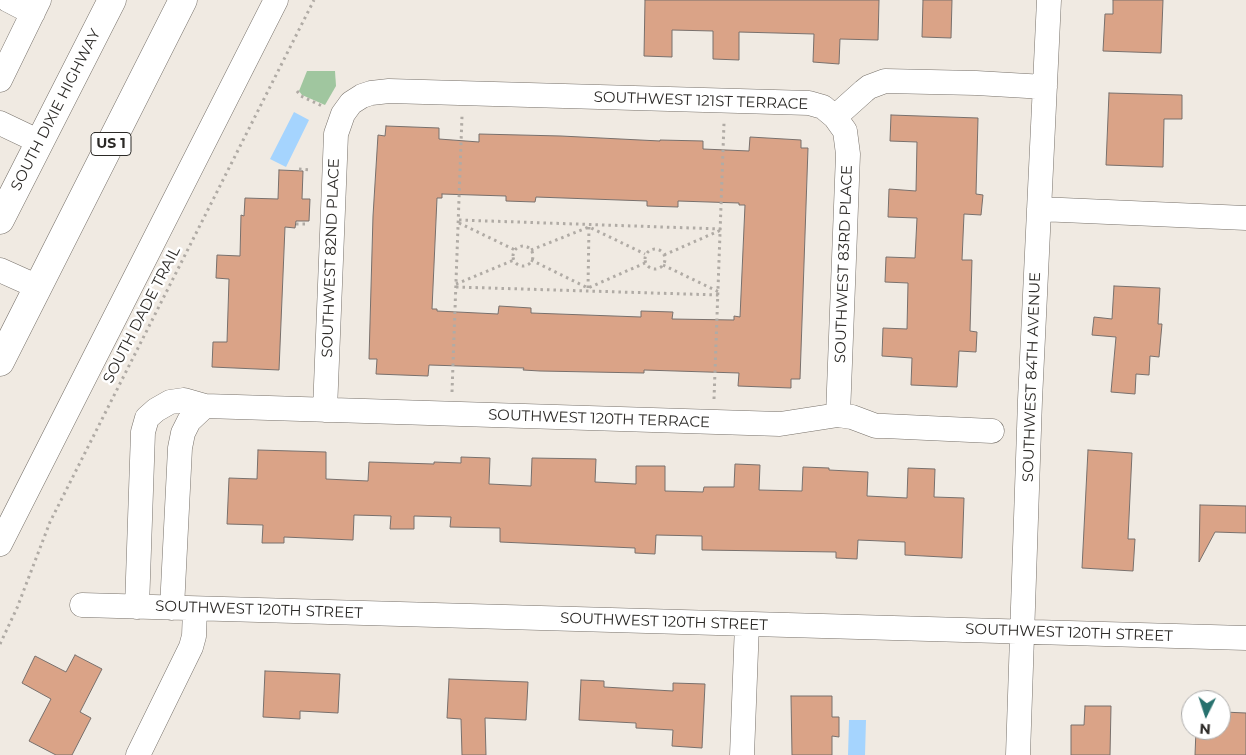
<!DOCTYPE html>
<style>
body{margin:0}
#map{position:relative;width:1246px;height:755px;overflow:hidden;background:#f0eae2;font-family:Montserrat,sans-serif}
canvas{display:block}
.north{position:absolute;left:1181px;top:690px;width:50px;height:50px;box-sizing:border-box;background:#fff;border:1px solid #abaaa9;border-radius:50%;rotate:184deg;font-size:14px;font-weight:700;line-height:20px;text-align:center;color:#2c2a27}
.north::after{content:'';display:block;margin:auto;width:18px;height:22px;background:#27716e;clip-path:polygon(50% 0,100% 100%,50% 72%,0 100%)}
</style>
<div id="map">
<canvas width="1246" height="755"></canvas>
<div class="north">N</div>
</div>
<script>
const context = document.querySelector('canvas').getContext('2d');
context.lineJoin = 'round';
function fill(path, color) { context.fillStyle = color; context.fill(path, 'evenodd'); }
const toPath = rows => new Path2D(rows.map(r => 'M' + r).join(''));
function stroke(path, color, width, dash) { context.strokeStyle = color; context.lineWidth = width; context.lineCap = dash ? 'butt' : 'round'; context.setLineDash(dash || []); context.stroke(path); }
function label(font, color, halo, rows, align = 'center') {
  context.font = font + ' Montserrat,sans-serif'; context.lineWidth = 5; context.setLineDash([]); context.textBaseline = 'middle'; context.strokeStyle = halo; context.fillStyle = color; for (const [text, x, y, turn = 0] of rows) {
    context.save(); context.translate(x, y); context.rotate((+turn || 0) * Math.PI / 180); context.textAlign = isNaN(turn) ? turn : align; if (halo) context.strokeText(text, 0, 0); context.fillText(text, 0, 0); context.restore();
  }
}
const green = toPath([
 [307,71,335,71,336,86,325,105,302,95,299,91]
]);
const water = toPath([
 [294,112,309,120,286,167,270,159],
 [849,720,866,720,865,755,848,755]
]);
const building = toPath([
 [645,0,879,0,878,40,840,39,839,64,813,62,814,34,739,32,739,60,713,59,713,31,672,30,672,57,644,56,645,0],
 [923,0,952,0,951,38,922,37,923,0],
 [1113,0,1163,0,1161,53,1103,51,1105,14,1113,14,1113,0],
 [1109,93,1182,95,1182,119,1164,119,1163,167,1106,165,1109,93],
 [891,115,978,118,976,194,983,195,981,215,964,214,962,260,972,260,970,331,977,332,976,352,959,351,957,387,911,385,912,358,882,356,883,328,907,329,908,283,885,282,886,257,915,258,917,218,888,217,889,189,916,191,917,142,890,141,891,115],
 [386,126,439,128,439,139,479,142,479,134,561,136,660,141,660,140,703,141,703,149,749,151,750,137,801,140,801,148,808,148,800,379,791,379,791,388,738,386,739,373,644,370,644,373,540,371,523,370,524,368,429,365,428,376,376,374,377,359,369,359,373,216,378,135,385,136,386,126],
 [442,194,506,196,506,201,535,202,536,197,647,201,647,206,678,207,678,201,739,203,739,205,745,205,740,317,734,316,734,320,672,319,673,312,641,311,641,317,531,313,531,308,499,306,498,314,437,311,437,309,432,309,437,198,442,198,442,194],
 [279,170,303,171,302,199,310,199,309,221,296,221,295,228,285,227,279,370,212,367,213,342,227,342,229,279,216,278,217,255,240,256,241,215,244,216,245,198,278,199,279,170],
 [1114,286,1160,288,1158,324,1162,324,1159,357,1150,356,1149,375,1136,374,1135,394,1111,392,1116,337,1092,335,1094,317,1112,319,1114,286],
 [258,450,326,452,326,479,368,481,369,462,434,464,434,462,461,463,461,457,490,458,489,484,531,486,532,458,596,459,595,482,636,484,636,466,665,466,665,491,703,492,704,487,734,487,735,464,760,465,759,490,802,491,803,467,829,468,829,470,868,472,867,496,907,498,908,468,935,469,934,497,964,498,962,558,905,555,905,542,858,540,857,559,836,558,836,552,702,550,702,536,656,535,655,554,635,553,635,548,500,542,500,528,450,527,451,517,414,516,414,529,390,529,391,516,354,515,353,540,284,537,284,543,262,543,263,525,227,524,229,478,257,479,258,450],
 [1088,450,1132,453,1128,539,1135,539,1133,571,1082,568,1088,450],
 [1200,505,1246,506,1246,533,1215,532,1199,562,1200,505],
 [75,655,102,669,80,712,91,718,72,755,56,755,29,741,51,699,22,683,35,656,66,672,75,655],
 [265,671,340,674,338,713,300,711,300,719,263,717,265,671],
 [449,679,528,682,526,720,485,718,486,755,462,755,461,719,447,718,449,679],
 [581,680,604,681,604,687,673,691,673,683,705,684,702,748,672,746,673,730,636,728,636,723,579,720,581,680],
 [791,696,832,696,832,717,839,717,839,737,832,736,832,755,792,755,791,696],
 [1085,706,1111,706,1110,755,1071,755,1071,725,1084,725,1085,706],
 [1223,712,1246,713,1246,755,1195,755,1196,730,1221,730,1223,712]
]);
const path = toPath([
 [297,91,301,96,322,106],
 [299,169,311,170],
 [459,220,721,229],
 [459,223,515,250],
 [296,224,309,224],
 '513 256a10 10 0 1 1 20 0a10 10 0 1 1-20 0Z',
 '645 259a10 10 0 1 1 20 0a10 10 0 1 1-20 0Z',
 [531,250,589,227,645,254],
 [664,255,721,230],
 [531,260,588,288,645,263],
 [663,265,719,292],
 [456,284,514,260],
 [456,287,719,295],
 [588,288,589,226],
 [452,392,462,116],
 [714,399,724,123],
 [0,644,17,608,50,522,314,0]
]);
const minor = toPath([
 [8,0,33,13],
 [0,80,39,0],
 [835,117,845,131,848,154,838,415],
 [0,123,40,142],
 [1039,209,1246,218],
 [0,270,38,287],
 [325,410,336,134,343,114,351,103,362,96,371,93,389,91,809,103,823,107,835,117,864,91,869,87,885,81,976,83,1045,87],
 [0,544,276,0],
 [82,605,1246,638],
 [137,607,143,432,147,418,156,410,170,402,184,400,205,406,780,424,838,415,852,417,876,426,884,426,992,431],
 [172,608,180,448,183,433,189,421,205,406],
 [138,755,191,647,194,636,195,609],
 [742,755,747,624],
 [1018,755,1030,400,1049,0]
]);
const highway = toPath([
 [0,220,112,0],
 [0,362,183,0]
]);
const shields = [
 [111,144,40]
];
const shieldNames = [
 ["US 1",111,144]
];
const streetNames = [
 ["SOUTHWEST 121ST TERRACE",701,101,2],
 ["SOUTH DIXIE HIGHWAY",56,110,-63],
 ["SOUTHWEST 82ND PLACE",331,258,-88],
 ["SOUTHWEST 83RD PLACE",844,264,-88],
 ["SOUTH DADE TRAIL",142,315,-63],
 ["SOUTHWEST 84TH AVENUE",1032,377,-88],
 ["SOUTHWEST 120TH TERRACE",599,419,2],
 ["SOUTHWEST 120TH STREET",259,610,2],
 ["SOUTHWEST 120TH STREET",664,622,2],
 ["SOUTHWEST 120TH STREET",1069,633,2]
];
fill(green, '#a0c69f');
fill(water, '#a5d4fe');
fill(building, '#daa387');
stroke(building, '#78706c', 1);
stroke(minor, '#77716a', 25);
stroke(highway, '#77716a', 29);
stroke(path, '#b0aba5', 3, [2.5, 4]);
stroke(minor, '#fff', 24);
stroke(highway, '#fff', 28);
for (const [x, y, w] of shields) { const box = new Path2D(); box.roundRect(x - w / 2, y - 11.5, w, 23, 4); context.fillStyle = '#fff'; context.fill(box); stroke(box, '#2c2a27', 1); }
label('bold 14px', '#2c2a27', null, shieldNames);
label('15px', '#2c2a27', '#fff', streetNames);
</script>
